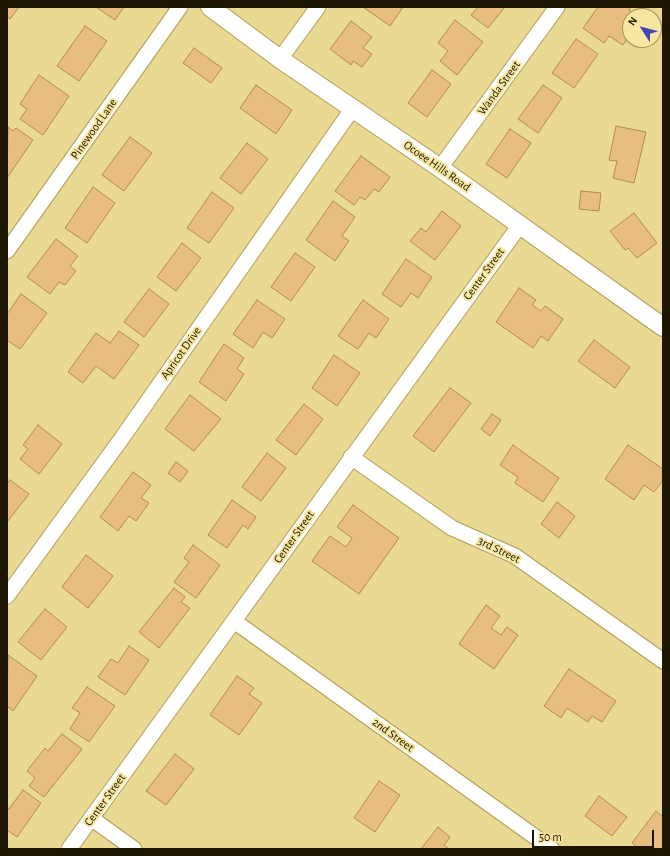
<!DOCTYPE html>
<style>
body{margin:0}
#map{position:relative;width:670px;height:856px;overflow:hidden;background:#ead992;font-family:"Alegreya Sans",sans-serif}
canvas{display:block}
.frame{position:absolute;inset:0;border:8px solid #1d1600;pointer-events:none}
.north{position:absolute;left:622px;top:8px;width:40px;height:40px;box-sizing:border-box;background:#f7e69f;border:1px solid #a0935f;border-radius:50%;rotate:306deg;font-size:11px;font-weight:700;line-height:16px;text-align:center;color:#1d1600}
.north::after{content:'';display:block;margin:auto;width:14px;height:18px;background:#4244b9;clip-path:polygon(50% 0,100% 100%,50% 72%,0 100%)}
.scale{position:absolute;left:532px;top:830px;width:122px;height:18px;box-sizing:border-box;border:2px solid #1d1600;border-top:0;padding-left:5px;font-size:12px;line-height:14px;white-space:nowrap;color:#1d1600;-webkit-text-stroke:3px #f7e69f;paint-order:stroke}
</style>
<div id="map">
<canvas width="670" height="856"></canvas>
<div class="frame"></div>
<div class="north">N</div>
<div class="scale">50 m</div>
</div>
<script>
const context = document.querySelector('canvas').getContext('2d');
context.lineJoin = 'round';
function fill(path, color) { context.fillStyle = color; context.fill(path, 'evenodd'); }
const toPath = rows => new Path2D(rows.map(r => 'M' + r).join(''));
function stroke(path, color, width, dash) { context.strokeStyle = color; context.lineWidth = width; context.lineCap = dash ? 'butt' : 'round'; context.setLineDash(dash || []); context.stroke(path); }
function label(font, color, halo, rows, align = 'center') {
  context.font = font + ' "Alegreya Sans",sans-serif'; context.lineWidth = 4; context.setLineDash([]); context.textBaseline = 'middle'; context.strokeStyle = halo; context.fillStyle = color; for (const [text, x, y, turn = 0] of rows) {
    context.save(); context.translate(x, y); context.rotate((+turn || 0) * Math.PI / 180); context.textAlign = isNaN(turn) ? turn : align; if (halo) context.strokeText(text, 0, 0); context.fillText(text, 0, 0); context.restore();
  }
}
const building = toPath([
 [7,7,19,7,10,19,7,16,7,7],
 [96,7,124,7,115,20,96,7],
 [363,7,403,7,390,26,363,7],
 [478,7,505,7,488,28,471,15,478,7],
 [598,7,631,7,629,10,638,16,630,16,630,34,623,45,609,36,604,43,583,28,598,7],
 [455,20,483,42,457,75,440,61,448,51,438,43,455,20],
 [351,21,372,37,363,48,372,54,362,67,353,61,351,65,330,49,351,21],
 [85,26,107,41,79,81,57,66,85,26],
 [576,39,598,54,574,88,552,73,576,39],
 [194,48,222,68,211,83,183,63,194,48],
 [432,70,451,84,427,117,408,103,432,70],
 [39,75,69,96,43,135,20,119,27,109,20,104,39,75],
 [256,85,292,110,276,134,240,108,256,85],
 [543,85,562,98,538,133,518,119,543,85],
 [616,126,646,132,634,183,613,178,617,161,609,160,616,126],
 [8,127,13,131,16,128,33,140,7,178,8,127],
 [510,129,531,143,507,178,486,164,510,129],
 [130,137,152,153,124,191,102,175,130,137],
 [247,143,268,159,241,194,220,178,247,143],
 [361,156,390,177,379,192,374,189,365,200,360,197,354,205,335,191,361,156],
 [93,187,115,203,87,243,65,228,93,187],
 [581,191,601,193,599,211,579,209,581,191],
 [212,192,234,208,209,243,187,228,212,192],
 [333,201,355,217,342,236,349,241,335,261,306,240,333,201],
 [442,211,461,226,435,260,410,241,421,228,426,232,442,211],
 [634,213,657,243,637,258,628,248,625,250,610,231,634,213],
 [56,239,78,256,70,266,76,271,65,285,59,282,50,294,27,277,56,239],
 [182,243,201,258,176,291,157,277,182,243],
 [295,253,315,267,291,301,271,287,295,253],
 [406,259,432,277,418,298,411,293,401,307,382,294,406,259],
 [519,288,536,300,532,305,541,311,545,306,563,319,548,341,541,336,533,348,496,322,519,288],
 [149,289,169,304,144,337,124,322,149,289],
 [21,294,47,313,20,349,7,340,7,314,21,294],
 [257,300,285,319,272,338,263,332,253,348,233,334,257,300],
 [363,300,389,319,376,338,369,333,358,349,338,336,363,300],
 [119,331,139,345,114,379,96,366,83,383,68,372,96,333,110,343,119,331],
 [594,340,630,367,615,388,578,361,594,340],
 [224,344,244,358,237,369,244,374,226,401,199,382,224,344],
 [334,355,360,373,337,406,312,388,334,355],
 [450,388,471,403,434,452,413,436,450,388],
 [190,395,221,419,194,451,165,429,190,395],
 [304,404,323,419,296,455,276,440,304,404],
 [492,414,501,420,490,436,481,429,492,414],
 [38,425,62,444,39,474,20,459,28,449,23,445,38,425],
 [513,445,559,478,543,502,515,483,518,477,500,465,513,445],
 [628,445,663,469,663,480,654,492,644,485,634,500,605,479,628,445],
 [267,453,286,468,261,501,242,487,267,453],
 [176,462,188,471,180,482,168,473,176,462],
 [133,472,151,485,141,498,149,503,136,521,129,516,118,531,100,517,133,472],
 [10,480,29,494,7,522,7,484,10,480],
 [232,500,256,517,248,529,243,525,227,548,208,535,232,500],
 [557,502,575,516,559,538,541,524,557,502],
 [353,505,399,538,359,594,312,561,330,536,346,547,352,538,337,527,353,505],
 [193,545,220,565,196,598,174,582,189,562,184,558,193,545],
 [86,555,113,576,88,608,62,587,86,555],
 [174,588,185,597,181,602,190,608,159,648,139,632,174,588],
 [486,605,500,616,491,628,501,635,507,627,518,635,494,669,459,644,486,605],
 [45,609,67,627,41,660,18,642,45,609],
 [129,646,149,660,125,695,98,677,111,659,118,663,129,646],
 [8,655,37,676,13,711,7,706,8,655],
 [569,669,616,701,602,722,592,716,588,722,567,708,561,718,544,706,569,669],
 [237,676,254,688,249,694,262,703,239,735,210,715,237,676],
 [87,687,115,706,89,742,70,729,80,713,72,708,87,687],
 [62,734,82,749,44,797,29,786,35,778,27,771,45,748,48,751,62,734],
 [175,754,194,769,166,805,146,791,175,754],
 [379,781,400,795,375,832,354,818,379,781],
 [23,790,41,803,17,837,7,830,7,808,9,809,23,790],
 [599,796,627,817,612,836,585,816,599,796],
 [656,811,663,817,663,849,639,849,632,843,656,811],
 [438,827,450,837,444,845,449,849,421,849,438,827]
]);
const minor = toPath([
 [280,59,318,7],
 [440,168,557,7],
 [7,251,180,7],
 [351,457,452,528,515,556,663,661],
 [7,596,122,438,353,108],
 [234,621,552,849],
 [91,818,134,849],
 [69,849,520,225]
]);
const tertiary = toPath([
 [210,7,280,59,440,168,663,327]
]);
const streetNames = [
 ["Wanda Street",499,88,-54],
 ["Pinewood Lane",94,129,-55],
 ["Ocoee Hills Road",437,166,35],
 ["Center Street",484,274,-54],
 ["Apricot Drive",181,353,-55],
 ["Center Street",294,537,-55],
 ["3rd Street",499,550,26],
 ["2nd Street",393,735,36],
 ["Center Street",105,800,-54]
];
fill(building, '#e7bd80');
stroke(building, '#b48b50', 1);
stroke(minor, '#af9e59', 17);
stroke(tertiary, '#af9e59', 20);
stroke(minor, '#fff', 15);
stroke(tertiary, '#fff', 18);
label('12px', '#1d1600', '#f7e69f', streetNames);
</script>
